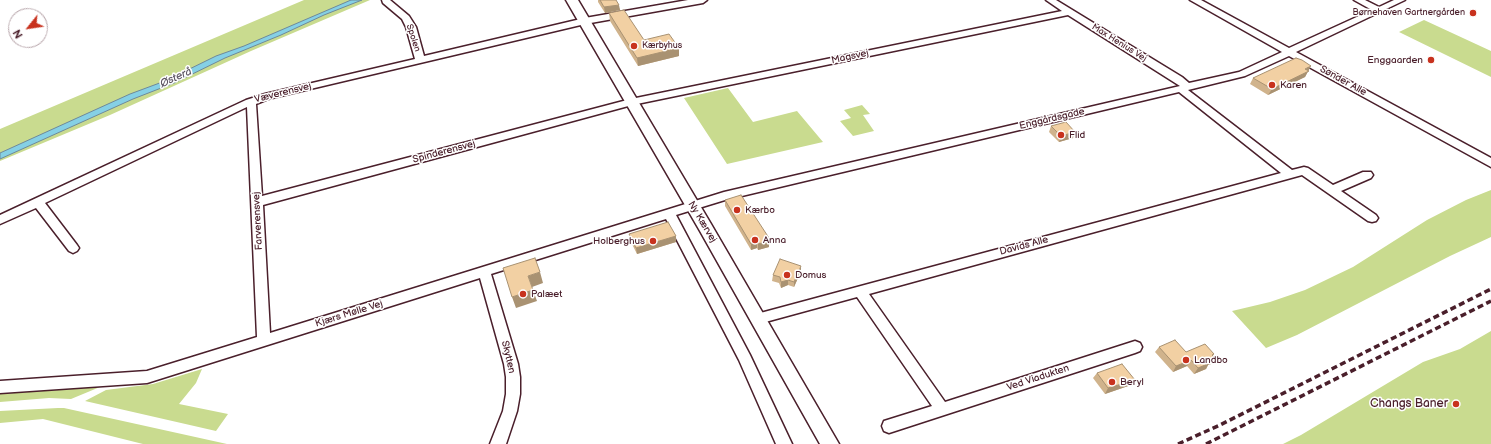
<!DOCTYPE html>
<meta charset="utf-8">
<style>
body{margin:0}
#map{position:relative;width:1491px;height:444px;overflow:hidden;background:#fff;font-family:"Balsamiq Sans",sans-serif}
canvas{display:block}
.north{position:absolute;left:8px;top:8px;width:40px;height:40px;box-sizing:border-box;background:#fff;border:1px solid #b7a5aa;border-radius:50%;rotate:240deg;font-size:11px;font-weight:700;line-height:16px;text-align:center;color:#4a1f2b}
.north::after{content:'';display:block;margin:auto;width:14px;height:18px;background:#c8321e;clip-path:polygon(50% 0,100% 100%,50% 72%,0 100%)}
</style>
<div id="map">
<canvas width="1491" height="444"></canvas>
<div class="north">N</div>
</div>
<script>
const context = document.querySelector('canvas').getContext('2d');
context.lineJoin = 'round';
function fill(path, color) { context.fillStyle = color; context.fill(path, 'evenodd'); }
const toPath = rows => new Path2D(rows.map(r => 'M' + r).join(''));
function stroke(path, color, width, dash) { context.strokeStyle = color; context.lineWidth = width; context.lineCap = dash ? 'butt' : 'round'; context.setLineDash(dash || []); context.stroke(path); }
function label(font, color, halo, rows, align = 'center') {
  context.font = font + ' "Balsamiq Sans",sans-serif'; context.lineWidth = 3; context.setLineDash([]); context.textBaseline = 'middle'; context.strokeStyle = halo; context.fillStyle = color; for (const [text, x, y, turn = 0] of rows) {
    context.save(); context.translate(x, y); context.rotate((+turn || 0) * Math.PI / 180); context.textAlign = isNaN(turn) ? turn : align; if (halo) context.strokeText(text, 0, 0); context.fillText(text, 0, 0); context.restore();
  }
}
const green = toPath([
 [304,0,370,0,251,51,110,115,0,161,0,129],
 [1424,20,1491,51,1491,77,1399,32],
 [728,88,753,122,797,111,823,142,727,164,684,98],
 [862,105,870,114,863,115,874,131,853,136,840,121,851,118,844,110],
 [1491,190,1491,237,1450,256,1297,335,1266,348,1232,311,1270,302,1305,290,1353,267,1427,220,1466,200],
 [1491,331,1491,444,1283,444,1301,435,1423,362,1460,349],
 [202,369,196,383,179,404,228,414,216,431,85,401,106,390,153,384],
 [100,387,71,399,49,398,0,402,0,394],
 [58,408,64,408,227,444,143,444,43,419,0,423,0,411]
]);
const water = toPath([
 [351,0,362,0,324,15,281,35,225,58,174,83,133,99,0,159,0,153,33,138,130,94,165,81,216,56,244,46,351,0]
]);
const minor = toPath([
 [382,0,390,0,409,16,416,27,424,56,585,18,688,0,707,0,703,3,585,24,268,99,256,104,262,196,631,99,1062,11,1046,0,1056,0,1182,77,1189,83,1239,72,1282,52,1190,0,1201,0,1289,48,1372,10,1354,0,1365,0,1379,7,1394,0,1405,0,1296,52,1491,158,1491,167,1289,56,1245,76,1188,90,1292,170,1304,167,1308,168,1333,185,1363,172,1371,172,1373,175,1371,178,1341,191,1376,215,1378,218,1376,221,1372,222,1368,221,1302,175,869,294,945,402,1135,341,1140,343,1142,347,1140,351,1135,353,889,433,884,431,882,426,884,421,932,406,857,297,758,324,753,323,751,319,753,315,1281,173,1179,92,725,200,676,215,750,355,792,444,776,444,739,360,666,219,491,274,518,364,520,377,520,394,517,411,506,444,490,444,503,411,506,394,506,377,504,364,480,278,147,383,0,393,0,381,147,371,257,337,247,107,45,203,77,245,79,248,77,251,73,253,69,251,36,208,0,224,0,215,246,100,265,94,415,59,406,27,402,19,383,3,382,0],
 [1068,15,1180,86,724,192,270,333,263,205,632,105,1068,15]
]);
const tertiary = toPath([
 [566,0,578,0,711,224,839,444,820,444,700,231,566,0]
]);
const rail = toPath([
 [1178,444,1220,425,1491,289],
 [1206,444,1491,301]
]);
const wall = toPath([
 [598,0,616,0,620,10,605,13,598,2],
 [609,13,644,40,679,48,679,56,638,66,610,21],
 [1308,71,1305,77,1268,95,1250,84,1253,78],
 [1051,126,1073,138,1059,142,1049,132],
 [725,200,769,238,769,247,758,250,757,248,751,250,725,206],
 [629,234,676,236,676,242,637,254,630,240],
 [801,271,794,287,788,285,781,288,779,283,772,281,773,275],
 [1159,347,1186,352,1214,354,1213,356,1211,364,1208,365,1206,369,1194,374,1187,366,1173,372,1155,352],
 [1097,373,1135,380,1131,385,1105,394,1093,378]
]);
const shadedWall = toPath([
 [619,5,620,10,605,13,604,7],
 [679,48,679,56,638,66,637,58],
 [1311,66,1305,77,1268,95,1272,89,1305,69],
 [1075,132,1073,138,1059,142,1061,136],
 [676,236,676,242,637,254,636,248],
 [769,238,769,247,758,250,758,244],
 [757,242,757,248,751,250,751,244],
 [801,266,801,271,794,287,794,282],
 [540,272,543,283,532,287,528,276],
 [788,280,788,285,781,288,781,282],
 [533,290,537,301,516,308,512,297],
 [1215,358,1211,364,1208,365,1206,369,1194,374,1198,368,1208,361],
 [1191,360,1187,366,1173,372,1176,366],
 [1135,380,1131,385,1105,394,1108,388]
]);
const building = toPath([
 [600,0,616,0,619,5,604,7,600,0],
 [624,10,644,40,669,34,679,48,637,58,609,13,624,10],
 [1296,58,1302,60,1311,66,1305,69,1309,71,1272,89,1253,78,1296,58],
 [1066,122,1075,132,1061,136,1051,126,1066,122],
 [741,195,769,238,767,239,769,241,758,244,757,242,751,244,725,200,741,195],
 [668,222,676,236,636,248,629,234,668,222],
 [535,258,540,272,528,276,533,290,512,297,503,268,535,258],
 [780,259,801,266,794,282,788,280,781,282,780,277,773,275,780,259],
 [1175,340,1186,352,1205,344,1214,354,1212,355,1215,358,1208,361,1210,363,1198,368,1191,360,1176,366,1159,347,1175,340],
 [1122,364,1135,380,1108,388,1097,373,1122,364]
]);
const markers = [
 [1473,13,4,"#c8321e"],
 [634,46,4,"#c8321e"],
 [1431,60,4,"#c8321e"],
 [1272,85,4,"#c8321e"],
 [1061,135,4,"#c8321e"],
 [737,210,4,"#c8321e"],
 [755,240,4,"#c8321e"],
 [653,241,4,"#c8321e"],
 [787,275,4,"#c8321e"],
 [523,294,4,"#c8321e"],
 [1186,360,4,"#c8321e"],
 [1112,382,4,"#c8321e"],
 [1456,404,4,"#c8321e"]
];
const farPoinames = [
 ["Børnehaven Gartnergården",1465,13],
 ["Kærbyhus",642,46,"left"]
];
const farStreetnames = [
 ["Spolen",413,38,72],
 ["Max Henius Vej",1119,43,32]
];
const streetNames = [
 ["Magsvej",850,57,-12],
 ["Sønder Alle",1343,81,29],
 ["Væverensvej",283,93,-14],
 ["Enggårdsgade",1052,119,-13],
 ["Spinderensvej",444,152,-15],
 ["Farverensvej",258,221,-93],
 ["Ny Kærvej",702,222,59],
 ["Davids Alle",1024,246,-15],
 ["Kjærs Mølle Vej",349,314,-17],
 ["Skytten",508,357,77],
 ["Ved Viadukten",1038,378,-18]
];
const poiNames = [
 ["Enggaarden",1423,60,"right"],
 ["Karen",1280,85],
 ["Flid",1069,135],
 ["Kærbo",745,210],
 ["Anna",763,240],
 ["Holberghus",645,241,"right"],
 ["Domus",795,275],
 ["Palæet",531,294],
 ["Landbo",1194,360],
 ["Beryl",1120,382]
];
const waterNames = [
 ["Østerå",176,78,-24]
];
const nearPoinames = [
 ["Changs Baner",1448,404]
];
fill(green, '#c9db8f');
fill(water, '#85d0e5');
stroke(water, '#6d899b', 1);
stroke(minor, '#4a1f2b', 3);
stroke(tertiary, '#4a1f2b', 3);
fill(minor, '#fff');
fill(tertiary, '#fff');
stroke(rail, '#4a1f2b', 3.5, [6, 3.5]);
fill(wall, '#d0b38c');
fill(shadedWall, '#a99272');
fill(building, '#f2d0a3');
stroke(building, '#a99272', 1);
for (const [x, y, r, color] of markers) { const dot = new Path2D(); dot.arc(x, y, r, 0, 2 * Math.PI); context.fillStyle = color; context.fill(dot); stroke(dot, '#fff', 1.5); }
label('9px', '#4a1f2b', '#fff', farPoinames, 'right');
label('9px', '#4a1f2b', '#fff', farStreetnames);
label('10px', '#4a1f2b', '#fff', streetNames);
label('10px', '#4a1f2b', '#fff', poiNames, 'left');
label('italic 11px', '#5c5463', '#fff', waterNames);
label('12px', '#4a1f2b', '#fff', nearPoinames, 'right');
</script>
